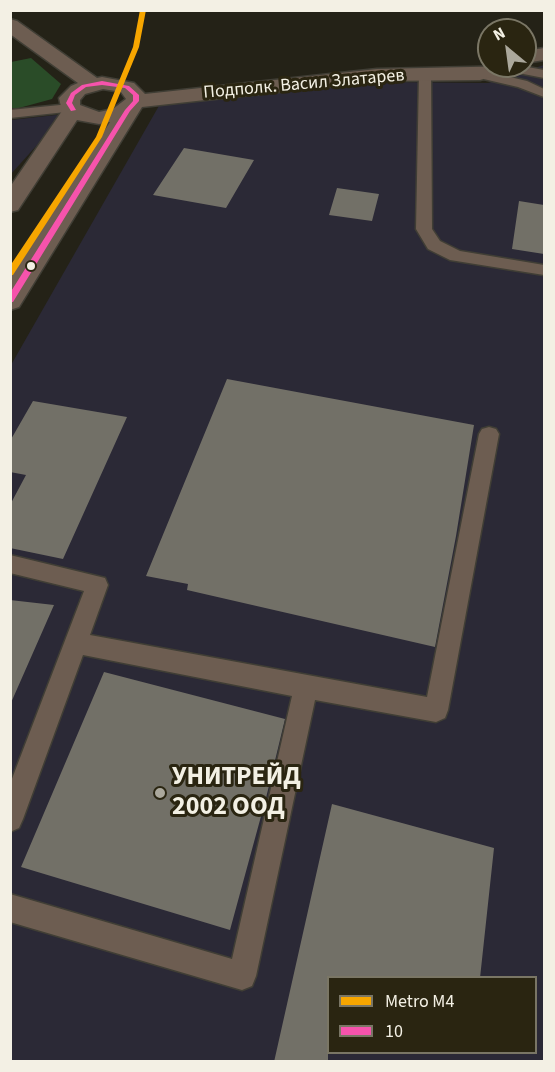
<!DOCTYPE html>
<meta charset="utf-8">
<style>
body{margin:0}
#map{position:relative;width:555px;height:1072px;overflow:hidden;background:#242217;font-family:"Source Sans 3",sans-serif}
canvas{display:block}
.frame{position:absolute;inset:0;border:12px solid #f3f0e4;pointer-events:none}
.legend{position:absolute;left:327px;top:976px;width:210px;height:78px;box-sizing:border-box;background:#2a2511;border:2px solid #7a7665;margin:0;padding:8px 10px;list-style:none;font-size:18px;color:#f3f0e4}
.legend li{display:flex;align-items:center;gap:12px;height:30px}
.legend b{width:30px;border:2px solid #7a7665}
.north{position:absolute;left:477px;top:18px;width:60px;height:60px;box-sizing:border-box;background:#2a2511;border:2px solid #7a7665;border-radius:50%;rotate:331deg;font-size:16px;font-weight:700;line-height:24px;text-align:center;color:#f3f0e4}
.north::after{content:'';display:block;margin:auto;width:21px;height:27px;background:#aba89c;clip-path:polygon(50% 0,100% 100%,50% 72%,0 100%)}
</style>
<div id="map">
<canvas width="555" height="1072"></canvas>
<div class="frame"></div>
<ul class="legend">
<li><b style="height:8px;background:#f7a600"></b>Metro M4</li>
<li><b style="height:8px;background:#f653ac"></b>10</li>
</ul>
<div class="north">N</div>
</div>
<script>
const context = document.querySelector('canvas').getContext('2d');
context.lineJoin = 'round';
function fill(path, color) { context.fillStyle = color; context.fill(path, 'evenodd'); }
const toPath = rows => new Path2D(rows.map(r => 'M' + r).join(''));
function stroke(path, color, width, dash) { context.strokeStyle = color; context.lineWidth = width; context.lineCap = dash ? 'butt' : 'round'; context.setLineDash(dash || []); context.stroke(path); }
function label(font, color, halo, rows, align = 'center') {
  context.font = font + ' "Source Sans 3",sans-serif'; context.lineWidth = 6; context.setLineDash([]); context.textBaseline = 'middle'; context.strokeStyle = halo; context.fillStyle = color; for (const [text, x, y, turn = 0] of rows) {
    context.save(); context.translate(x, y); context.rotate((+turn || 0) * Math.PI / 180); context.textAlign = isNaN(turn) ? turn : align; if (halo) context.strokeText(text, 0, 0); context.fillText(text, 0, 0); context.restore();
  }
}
const industrial = toPath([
 [544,65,544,1061,11,1062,11,365,160,104,380,82,488,83],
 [328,978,536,978,536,1052,328,1052],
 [65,114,11,174,11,120]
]);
const green = toPath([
 [31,58,61,84,52,99,19,108,11,108,11,62]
]);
const building = toPath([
 [184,148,254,160,226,208,153,195],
 [337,188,379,194,372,221,329,215],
 [519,201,544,205,544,254,512,249],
 [227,379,474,425,456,536,435,647,187,590,188,584,146,576],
 [33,401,127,417,63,559,10,548,10,505,26,475,10,472,10,441],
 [10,600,54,605,10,705],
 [104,672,285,719,266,798,230,930,21,867],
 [332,804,494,848,480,978,328,978,328,1062,274,1062]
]);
const lane = toPath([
 [501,66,522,66,544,70,544,78,503,70,501,66],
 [425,70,431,74,432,229,440,241,460,251,544,265,544,275,450,260,428,249,416,229,419,74,425,70],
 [480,70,527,81,544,89,544,97,518,87,475,77,474,74,475,71,480,70],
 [70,104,75,105,77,108,75,111,10,118,10,110,70,104],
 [489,427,496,429,499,434,448,710,445,718,436,722,315,700,256,976,252,986,242,990,10,922,10,894,232,959,292,696,83,655,23,819,19,828,10,832,10,784,84,591,10,573,10,555,105,578,108,585,90,635,427,697,479,434,482,429,489,427]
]);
const street = toPath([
 [10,19,17,21,97,78,102,77,134,83,145,94,377,69,517,66,514,70,480,80,377,81,142,107,19,307,10,310,10,279,110,122,99,124,77,120,18,210,10,212,10,187,62,111,59,98,71,86,78,83,10,34,10,19],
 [103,89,121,92,126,99,113,109,99,112,80,105,80,100,85,94,103,89],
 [544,48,544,60,525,63,525,51,544,48]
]);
const bus1 = toPath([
 [102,81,129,86,139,95,139,101,130,111,13,302,10,302,10,293,125,110,133,101,133,95,125,88,102,85,86,87,75,95,72,103,76,110,71,111,66,103,71,93,82,85,102,81]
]);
const metro1 = toPath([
 [140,10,146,10,139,47,102,137,13,275,10,276,10,266,96,137,133,47,140,10]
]);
const markers = [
 [31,266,5,"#f3f0e4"],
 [160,793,6,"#aba89c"]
];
const farStreetnames = [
 ["Подполк. Васил Златарев",304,85,-5]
];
const nearPoinames = [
 ["УНИТРЕЙД",172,778],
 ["2002 ООД",172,808]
];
fill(industrial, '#2b2936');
fill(green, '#2a4c28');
fill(building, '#727067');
stroke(lane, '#403e35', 3);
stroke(street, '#403e35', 3);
fill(lane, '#6d5d51');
fill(street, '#6d5d51');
fill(bus1, '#f653ac');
fill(metro1, '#f7a600');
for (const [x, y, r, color] of markers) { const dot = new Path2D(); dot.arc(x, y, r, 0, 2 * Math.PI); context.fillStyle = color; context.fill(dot); stroke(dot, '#2a2511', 2); }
label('18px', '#f3f0e4', '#2a2511', farStreetnames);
label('bold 26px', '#f3f0e4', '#2a2511', nearPoinames, 'left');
</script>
